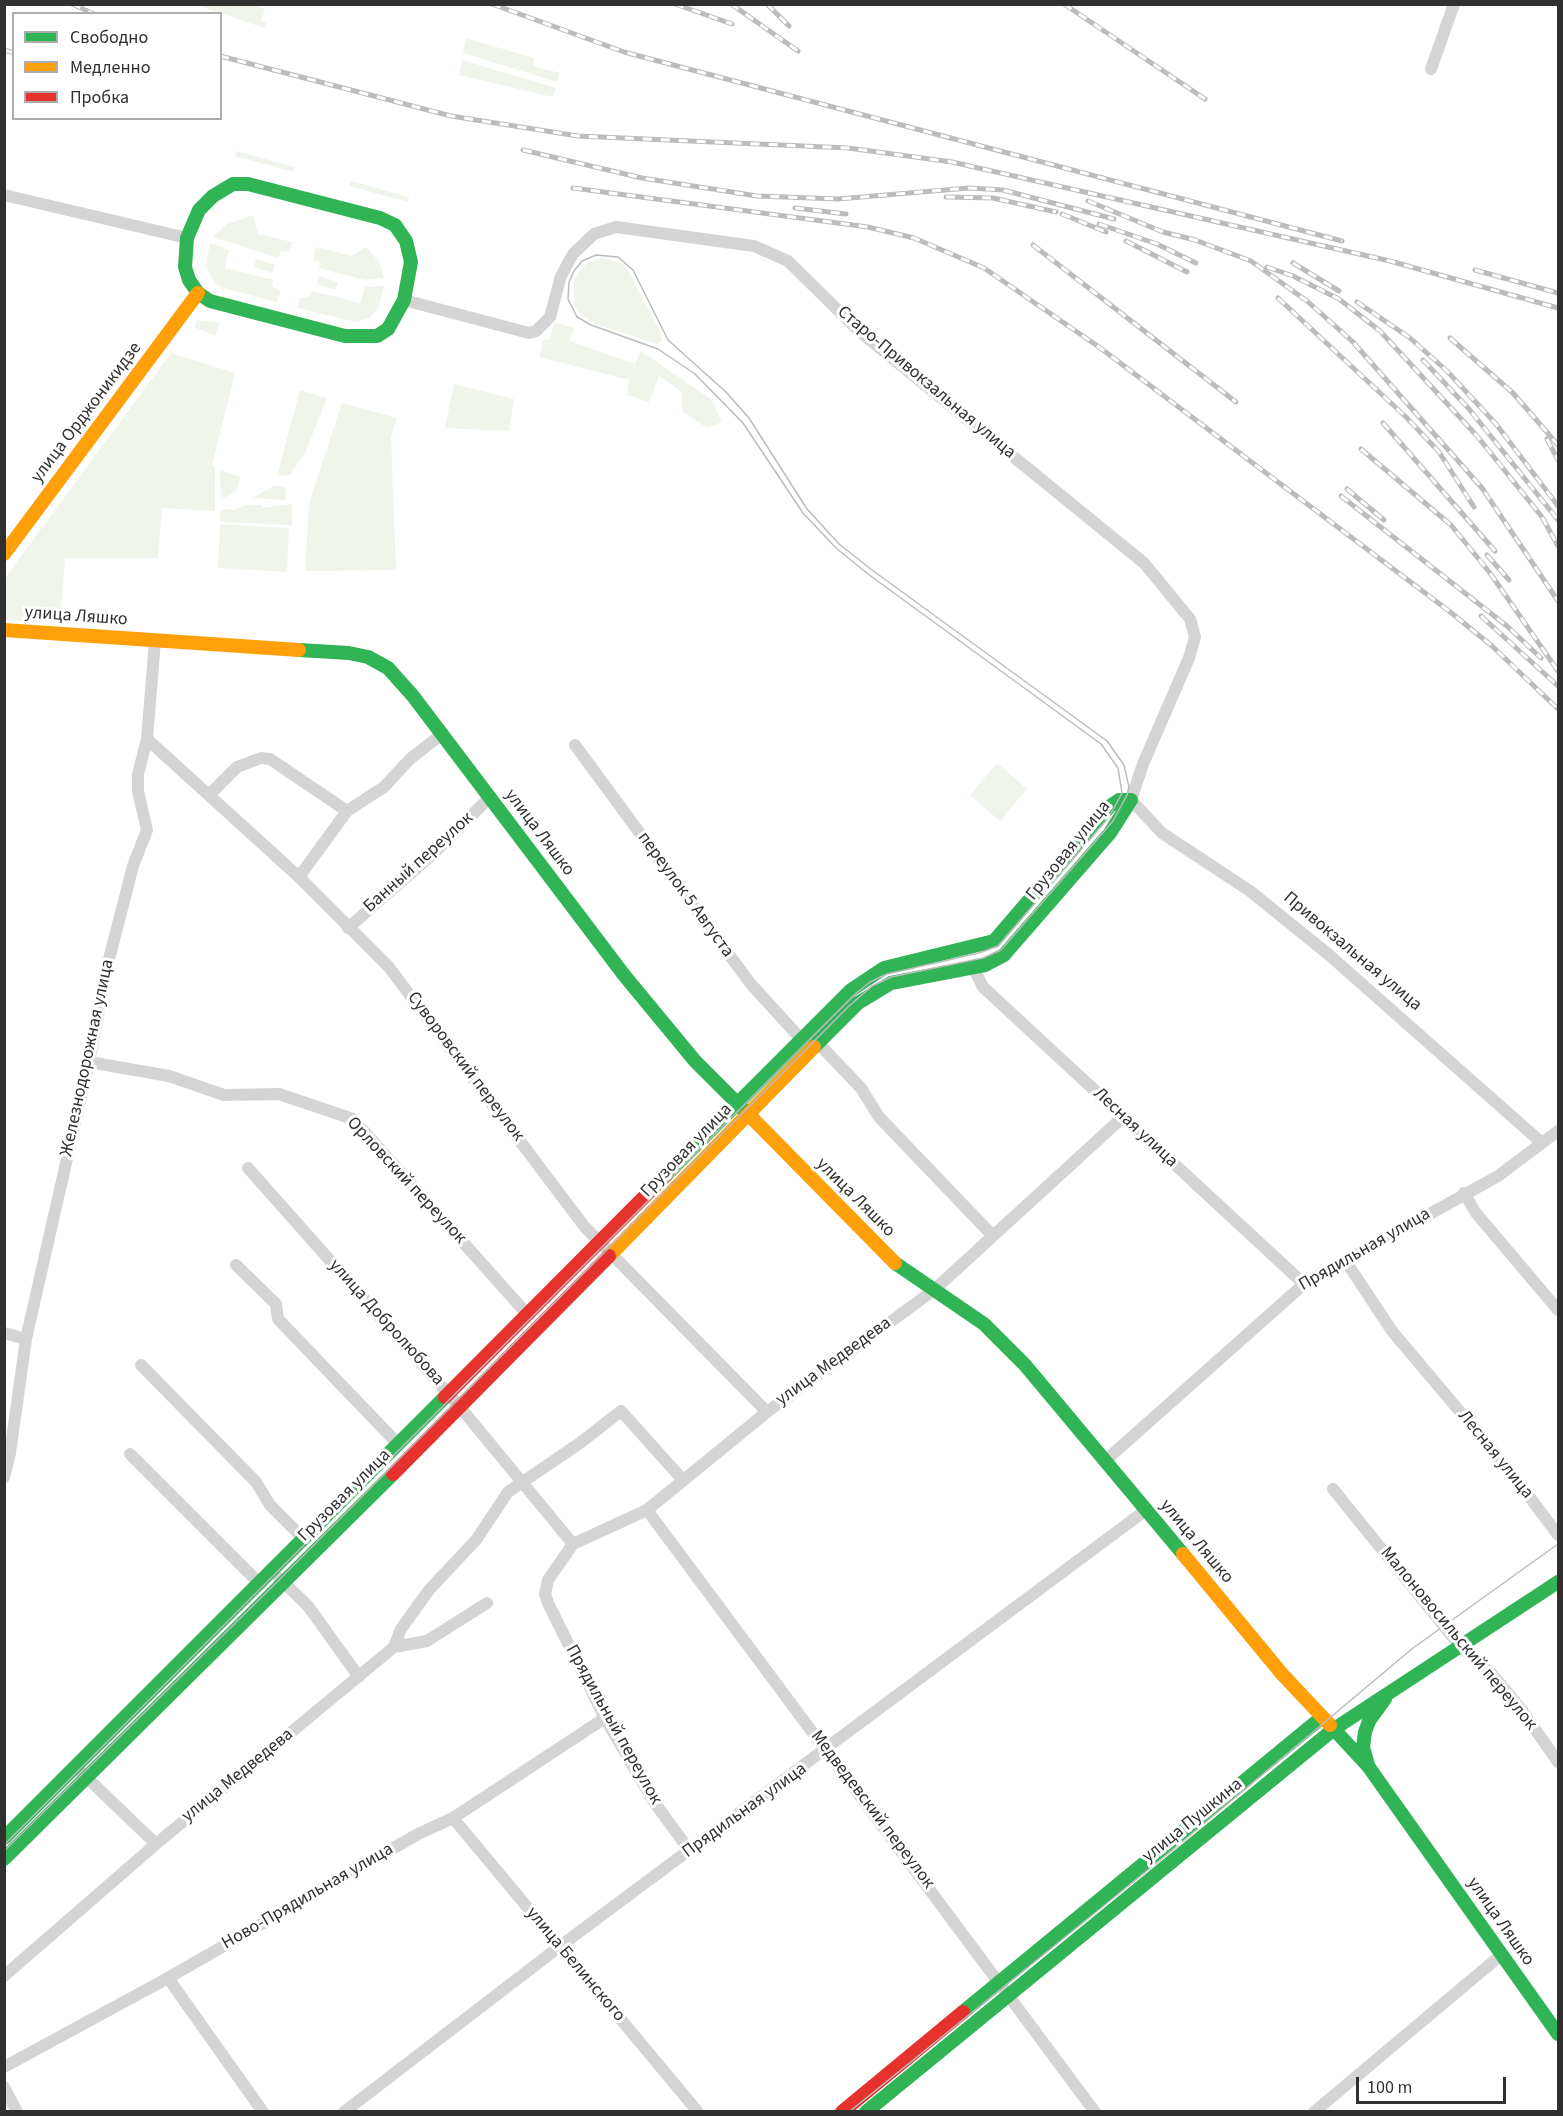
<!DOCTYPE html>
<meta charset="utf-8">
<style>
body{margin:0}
#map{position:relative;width:1563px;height:2116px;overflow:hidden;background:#fff;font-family:"Source Sans 3",sans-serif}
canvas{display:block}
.frame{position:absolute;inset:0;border:6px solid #303030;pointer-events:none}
.legend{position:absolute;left:12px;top:12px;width:210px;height:108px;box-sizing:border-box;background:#fff;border:2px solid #acacac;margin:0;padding:8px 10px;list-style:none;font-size:18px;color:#303030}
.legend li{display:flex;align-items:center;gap:12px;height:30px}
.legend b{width:30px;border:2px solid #acacac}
.scale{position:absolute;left:1356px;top:2077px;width:150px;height:27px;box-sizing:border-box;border:3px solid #303030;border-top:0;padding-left:8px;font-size:18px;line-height:21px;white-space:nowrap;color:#303030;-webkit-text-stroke:4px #fff;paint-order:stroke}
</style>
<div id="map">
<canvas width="1563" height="2116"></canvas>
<div class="frame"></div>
<ul class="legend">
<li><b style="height:8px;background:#30b455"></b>Свободно</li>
<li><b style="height:8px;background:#ff9f0a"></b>Медленно</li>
<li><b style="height:8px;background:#e5322d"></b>Пробка</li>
</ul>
<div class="scale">100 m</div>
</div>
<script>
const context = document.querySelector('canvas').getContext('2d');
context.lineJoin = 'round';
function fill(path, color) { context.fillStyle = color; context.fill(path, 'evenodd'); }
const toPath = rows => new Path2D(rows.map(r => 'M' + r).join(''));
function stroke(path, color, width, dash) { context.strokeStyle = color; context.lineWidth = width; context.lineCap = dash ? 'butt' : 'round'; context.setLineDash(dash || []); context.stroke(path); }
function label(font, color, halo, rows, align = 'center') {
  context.font = font + ' "Source Sans 3",sans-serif'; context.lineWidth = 6; context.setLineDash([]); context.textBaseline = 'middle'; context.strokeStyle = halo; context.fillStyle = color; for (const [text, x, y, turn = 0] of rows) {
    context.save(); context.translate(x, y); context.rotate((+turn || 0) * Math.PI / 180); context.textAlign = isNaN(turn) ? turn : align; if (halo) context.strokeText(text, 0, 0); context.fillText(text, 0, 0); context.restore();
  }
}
const green = toPath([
 [194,4,255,5,265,9,261,20,266,23,264,28],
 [466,38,534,58,533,66,560,73,557,82,463,53],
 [462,60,556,88,553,97,459,75],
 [236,151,295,167,294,172,235,156],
 [351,181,409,197,408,202,349,186],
 [253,215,258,234,292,242,289,252,281,251,278,258,213,237,227,224],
 [210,243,229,250,225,268,273,280,272,286,281,292,277,302,220,287,215,283,206,266],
 [316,247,352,256,366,247,380,263,384,278,365,280,319,268,320,262,313,260],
 [602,257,623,264,630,274,661,334,662,340,657,344,595,324,577,311,574,303,574,279,586,264],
 [256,259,275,265,272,273,254,267],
 [319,276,338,282,335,290,317,284],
 [384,286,378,309,368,318,356,322,297,308,300,298,310,296,312,291,360,303,365,287],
 [197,320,219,323,215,336,194,327],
 [555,322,574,328,570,341,635,364,641,351,712,400,722,422,707,428,682,411,682,392,659,376,649,402,627,395,629,380,539,357,543,339,549,340],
 [171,353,235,373,212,465,215,467,215,511,162,508,158,558,65,558,60,623,5,620,5,582,7,575],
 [454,384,514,399,509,431,445,428],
 [300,390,327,398,305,453,290,475,277,476],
 [342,403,397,418,391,437,396,570,305,571,309,503],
 [220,470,240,477,237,490,226,497,221,497],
 [274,486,286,487,285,500,252,498],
 [292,504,292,525,220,522,220,512,224,509,235,510,245,505,262,505,262,508],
 [220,524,289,528,287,572,218,568],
 [997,763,1027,789,1000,821,970,795]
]);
const street = toPath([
 [1431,69,1454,4],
 [4,195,187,238],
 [404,300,529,333,536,331,550,317,561,276,573,254,594,234,616,227,754,246,788,261,859,331,1144,563,1190,619,1195,637,1189,658,1143,764,1131,800,1162,833,1250,891,1328,954,1542,1143],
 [147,739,299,877,388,966,584,1226,767,1412],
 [575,745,750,983,801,1039],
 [210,794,237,767,261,758,270,759,347,811],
 [299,877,347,811,384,787,410,759,442,734],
 [348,928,434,853,489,798],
 [973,967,983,987,1304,1284],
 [818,1043,861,1088,879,1117,993,1236],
 [89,1062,169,1076,224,1095,279,1094,353,1119,527,1314],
 [248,1168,460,1407,573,1544],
 [1464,1193,1476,1213,1558,1310],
 [1345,1260,1392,1331,1510,1471,1558,1535],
 [236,1265,276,1304,278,1319,398,1444],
 [4,1333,26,1339],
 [141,1365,256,1482,270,1505,304,1539],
 [130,1454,260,1584],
 [1106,1460,1304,1284,1498,1176,1558,1131],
 [4,1477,10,1453,26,1339,89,1062,108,963,133,866,147,830,138,791,138,774,147,739,155,641],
 [1333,1489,1460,1646,1492,1674,1521,1709,1558,1762],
 [647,1510,1095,2112],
 [279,1578,308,1606,359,1677],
 [394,1647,401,1629,429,1590,476,1540,508,1492,580,1443,621,1411,682,1479],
 [81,1772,156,1844],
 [453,1818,698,2112],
 [690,1851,654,1802,605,1718,548,1603,545,1594,548,1580,573,1544,647,1510,767,1412,934,1290,1123,1117],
 [4,1976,156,1844,394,1647,427,1641,487,1603],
 [168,1978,263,2112],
 [4,2067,168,1978,418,1834,453,1818,605,1718],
 [4,2087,17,2112],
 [344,2112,559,1947,1146,1510],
 [1314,2112,1501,1955]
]);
const fast = toPath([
 [233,184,248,184,380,218,395,225,406,241,411,262,404,300,388,329,377,336,345,336,210,301,198,293,189,280,185,267,187,238,199,210,213,196,233,184],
 [299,650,349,653,368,657,388,668,413,696,624,975,695,1061,754,1120],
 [814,1047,858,1003,891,983,985,965,1004,955,1110,833,1131,800],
 [666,1175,851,990,884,968,994,941,1110,806,1119,800,1131,800],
 [895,1263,984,1324,1025,1365,1183,1554],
 [1330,1725,1368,1766,1558,2034],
 [1368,1765,1363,1747,1365,1732,1369,1721,1385,1699],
 [4,1838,445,1397],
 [4,1859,393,1474],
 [963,2012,1321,1718],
 [866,2112,1334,1729,1558,1582]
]);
const slow = toPath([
 [4,554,198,293],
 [4,630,299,650],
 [754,1120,895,1263],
 [609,1256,814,1047],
 [1183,1554,1282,1674,1330,1725]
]);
const jam = toPath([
 [445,1397,666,1175],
 [393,1474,609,1256],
 [842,2112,963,2012]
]);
const tram = toPath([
 [4,1845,854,995,870,982,887,974,979,953,998,946,1109,817,1122,793,1118,768,1101,744,868,574,836,548,803,513,743,423,695,374,658,349,591,325,577,317,568,299,569,282,574,271,582,261,596,255,618,257,633,270,668,340,726,392,749,418,807,509,839,544,872,570,1107,741,1124,765,1129,787,1127,795,1113,821,1001,950,983,958,891,977,872,986,848,1007,280,1579,4,1851],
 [849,2112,1169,1853,1413,1648,1558,1544]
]);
const rail = toPath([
 [72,4,94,14],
 [492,4,624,52,1342,241],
 [675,4,732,24],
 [731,4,798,51],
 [767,4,789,26],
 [1064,4,1205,99],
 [4,50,14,53],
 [220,56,451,116,578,136,848,148,952,162,1390,261,1558,308],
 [523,150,642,178,757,196,838,199,969,188,1003,190,1114,219],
 [573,188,868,227,914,238,984,268,1099,347,1449,611,1492,646,1558,709],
 [946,197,993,198,1056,212],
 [1088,201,1163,232,1195,240,1251,261,1307,301,1352,341,1482,488,1558,601],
 [795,208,846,214],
 [1062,214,1106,232],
 [1099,224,1157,244,1196,263],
 [1126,241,1187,272],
 [1033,245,1236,402],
 [1293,263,1339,291],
 [1267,267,1293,276,1339,299,1380,331,1477,436,1542,517,1558,546],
 [1475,270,1558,293],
 [1278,298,1406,417,1439,452,1474,507],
 [1357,302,1410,338,1447,371,1496,424,1558,506],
 [1450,338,1513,393,1558,445],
 [1423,360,1469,409,1558,520],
 [1383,423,1495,551],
 [1547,439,1558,460],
 [1361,449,1451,525,1490,573,1558,671],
 [1347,489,1384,520],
 [1341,496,1507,626,1541,658],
 [1487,555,1509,580],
 [1481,616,1558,686]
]);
const streetNames = [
 ["Старо-Привокзальная улица",926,383,40],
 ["улица Орджоникидзе",87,413,-53],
 ["улица Ляшко",76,617,4],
 ["улица Ляшко",539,833,53],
 ["Грузовая улица",1069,851,-51],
 ["Банный переулок",419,863,-42],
 ["переулок 5 Августа",685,895,54],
 ["Привокзальная улица",1352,952,40],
 ["Железнодорожная улица",88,1058,-78],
 ["Суворовский переулок",465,1067,53],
 ["Лесная улица",1135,1128,43],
 ["Грузовая улица",687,1151,-46],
 ["Орловский переулок",406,1181,47],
 ["улица Ляшко",855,1198,45],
 ["Прядильная улица",1365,1250,-30],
 ["улица Добролюбова",386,1323,48],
 ["улица Медведева",834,1362,-36],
 ["Лесная улица",1495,1455,51],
 ["Грузовая улица",345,1496,-45],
 ["улица Ляшко",1196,1542,50],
 ["Малоновосильский переулок",1458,1639,50],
 ["Прядильный переулок",613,1725,61],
 ["улица Медведева",238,1776,-39],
 ["Медведевский переулок",872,1810,53],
 ["Прядильная улица",745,1811,-36],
 ["улица Пушкина",1193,1821,-39],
 ["Ново-Прядильная улица",308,1897,-30],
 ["улица Ляшко",1500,1922,55],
 ["улица Белинского",575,1965,50]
];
fill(green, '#f0f5ec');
stroke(street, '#d4d4d4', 12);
stroke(fast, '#30b455', 14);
stroke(slow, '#ff9f0a', 14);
stroke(jam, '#e5322d', 14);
stroke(tram, '#bcbcbc', 1.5);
stroke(rail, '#bcbcbc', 5);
stroke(rail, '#fff', 3, [9]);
label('18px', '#303030', '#fff', streetNames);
</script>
